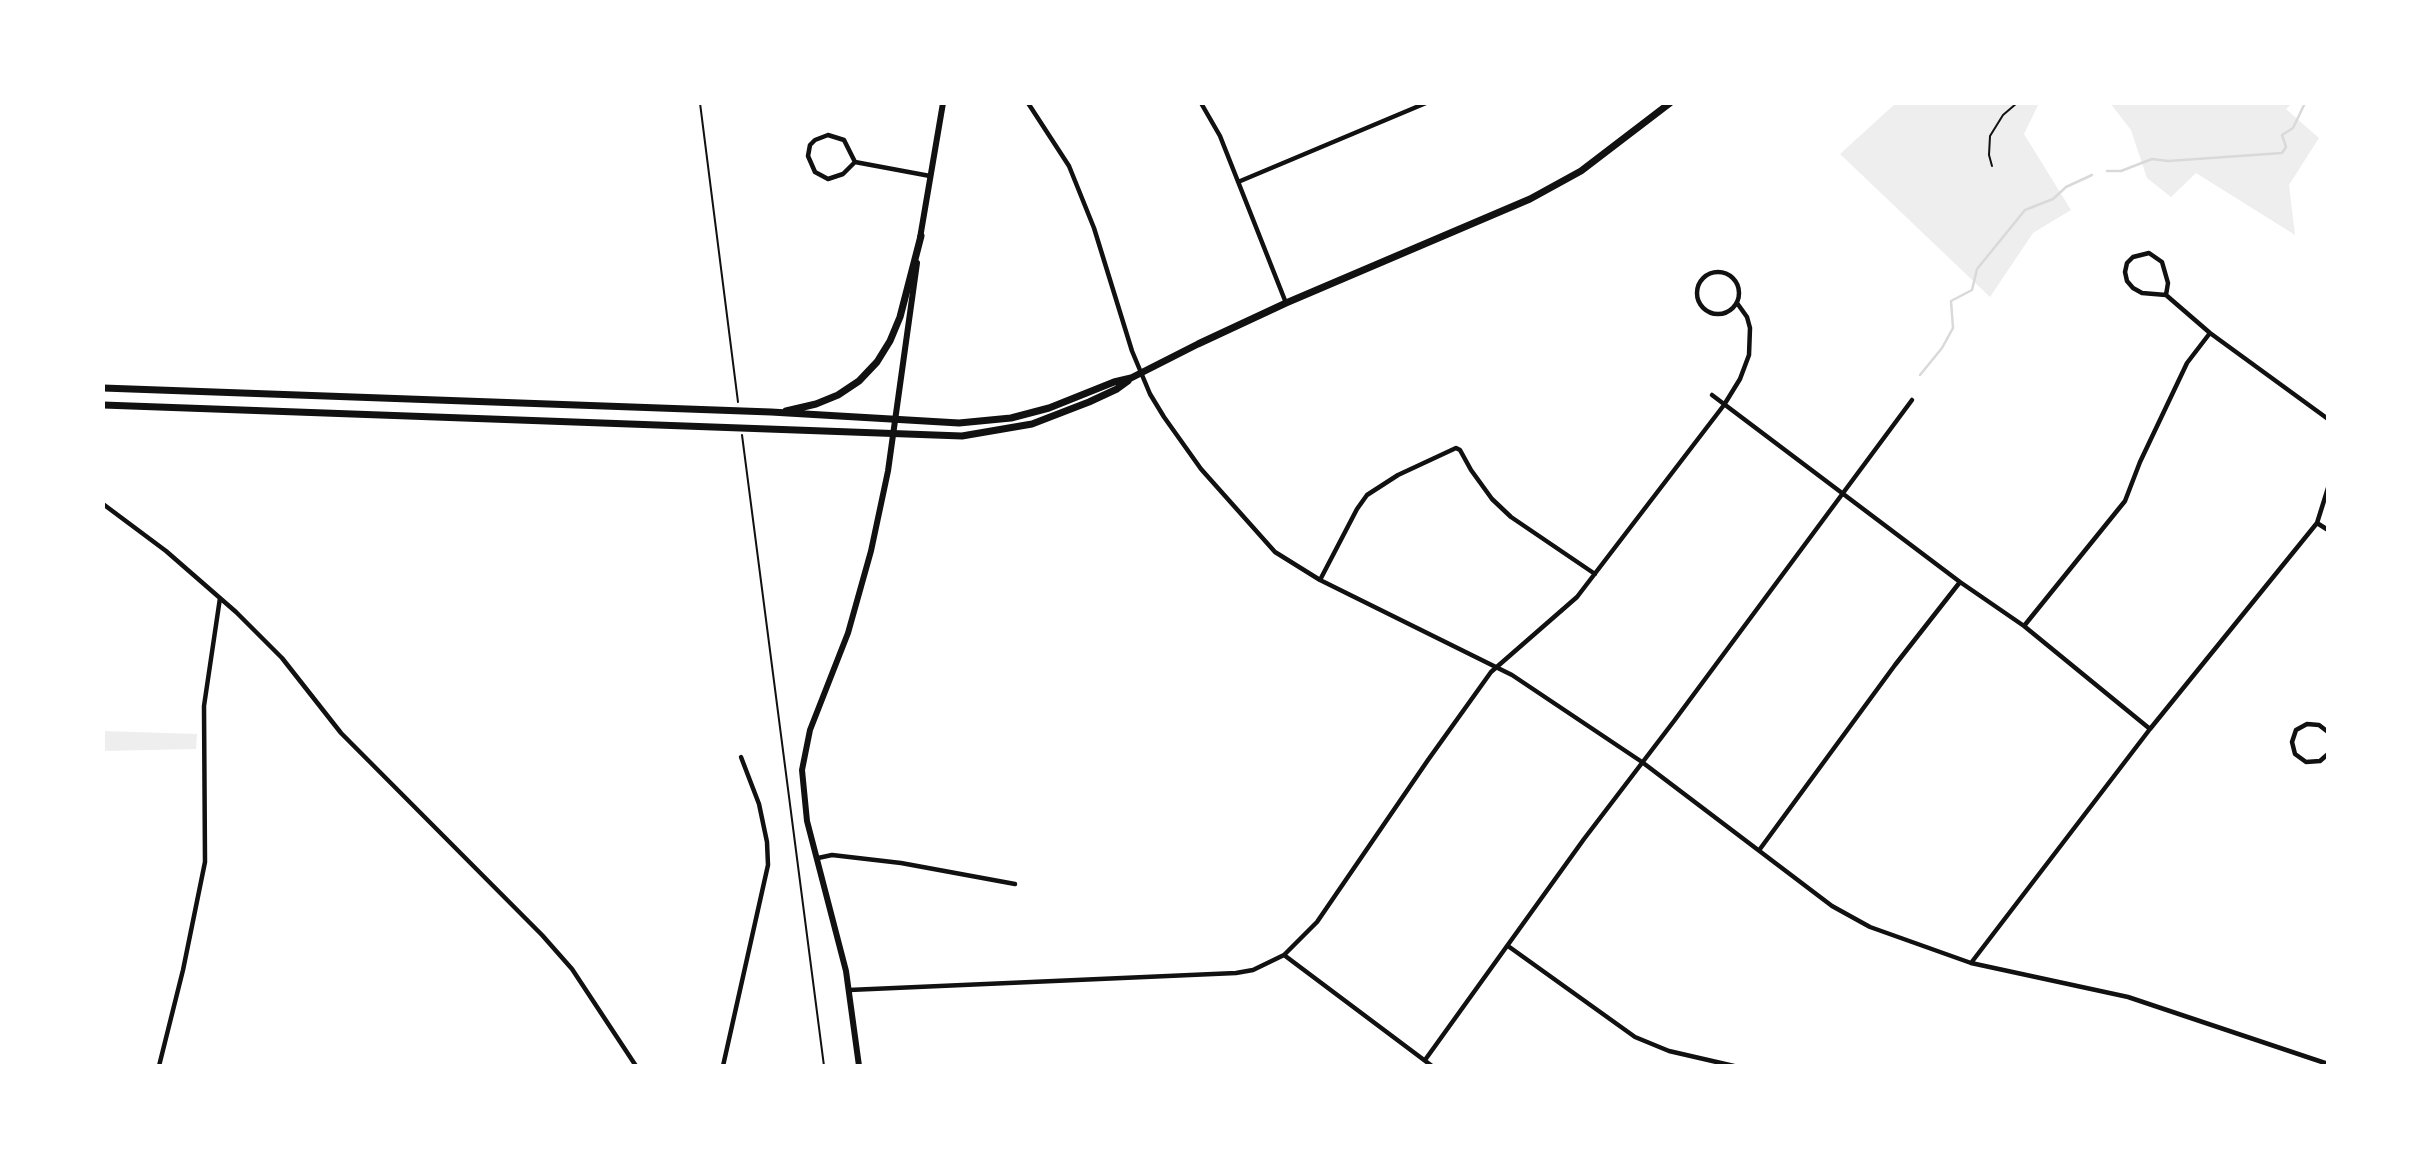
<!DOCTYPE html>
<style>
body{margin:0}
#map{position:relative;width:2431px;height:1169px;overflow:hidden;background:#fff;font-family:"Nunito Sans",sans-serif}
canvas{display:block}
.frame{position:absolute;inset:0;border:105px solid #fff;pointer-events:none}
</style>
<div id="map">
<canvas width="2431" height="1169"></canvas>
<div class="frame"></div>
</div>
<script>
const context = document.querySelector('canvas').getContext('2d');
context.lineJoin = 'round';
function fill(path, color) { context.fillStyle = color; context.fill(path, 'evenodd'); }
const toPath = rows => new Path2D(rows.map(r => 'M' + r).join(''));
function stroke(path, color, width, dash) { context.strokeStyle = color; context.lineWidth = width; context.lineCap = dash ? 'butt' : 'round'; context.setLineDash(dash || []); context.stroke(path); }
const green = toPath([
 [1896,103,2039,103,2024,134,2071,210,2033,233,1990,297,1840,154],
 [2110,103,2292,103,2286,109,2319,138,2289,185,2295,235,2196,173,2171,197,2147,178,2131,130],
 [103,731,197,734,196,749,103,751]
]);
const stream = toPath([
 [2107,171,2121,171,2152,159,2168,161,2282,153,2286,147,2282,135,2293,128,2305,103],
 [1920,375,1942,348,1953,328,1951,301,1972,290,1977,269,2025,210,2053,199,2066,187,2092,175]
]);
const path = toPath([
 [700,103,738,402],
 [1992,166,1989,155,1990,136,2003,115,2017,103],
 [742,435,824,1066]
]);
const minor = toPath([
 [1028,103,1069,166,1094,228,1132,351,1150,394,1164,417,1201,469,1275,552,1320,580,1512,675,1642,762,1832,906,1870,927,1971,963,2128,997,2328,1064],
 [1201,103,1220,136,1286,303],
 [828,135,844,140,855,162,843,174,828,179,815,172,808,156,810,145,815,140,828,135],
 [855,162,930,176],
 [1238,182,1426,103],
 '1697 293a21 21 0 1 1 42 0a21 21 0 1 1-42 0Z',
 [2166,295,2168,283,2162,262,2149,253,2133,257,2127,263,2125,272,2127,281,2133,288,2142,293,2166,295,2210,333,2328,419],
 [1712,395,1960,582,2024,626,2150,729],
 [103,504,166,551,236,612,282,658,341,733,542,935,572,969,636,1066],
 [2317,523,2328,530],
 [1320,580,1357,509,1367,495,1398,475,1456,448,1460,450,1471,470,1492,499,1511,517,1595,574],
 [2024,626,2125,501,2140,462,2187,363,2210,333],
 [2328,732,2319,725,2307,724,2296,730,2292,742,2295,754,2306,762,2320,761,2328,754],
 [1760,849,1895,665,1960,582],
 [818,858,832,855,901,863,1015,884],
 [1508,946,1635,1037,1669,1051,1734,1066],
 [1284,955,1432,1066],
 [1971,963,2150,729,2317,523,2328,488],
 [849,990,1236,973,1253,970,1284,955,1317,922,1428,760,1491,672,1577,597,1724,405,1740,379,1749,355,1750,328,1747,317,1737,303],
 [1425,1060,1584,839,1674,721,1912,400],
 [159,1066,183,970,205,862,204,706,220,598],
 [723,1066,768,865,767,842,759,804,741,757]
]);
const secondary = toPath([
 [920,238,943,103],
 [859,1066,846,971,807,821,802,770,810,730,848,633,871,551,888,471,917,263]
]);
const primary = toPath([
 [103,388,771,412,959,423,1011,418,1049,408,1114,382,1131,378,1198,344,1286,303,1530,199,1581,171,1670,103],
 [103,405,962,436,1032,424,1089,402,1117,389,1128,381],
 [786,411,816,404,838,395,859,381,877,362,890,341,900,317,921,236]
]);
fill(green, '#eee');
stroke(stream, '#d9d9d9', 2.5);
stroke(path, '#111', 2);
stroke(minor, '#111', 4.5);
stroke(secondary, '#111', 6);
stroke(primary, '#111', 7);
</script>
